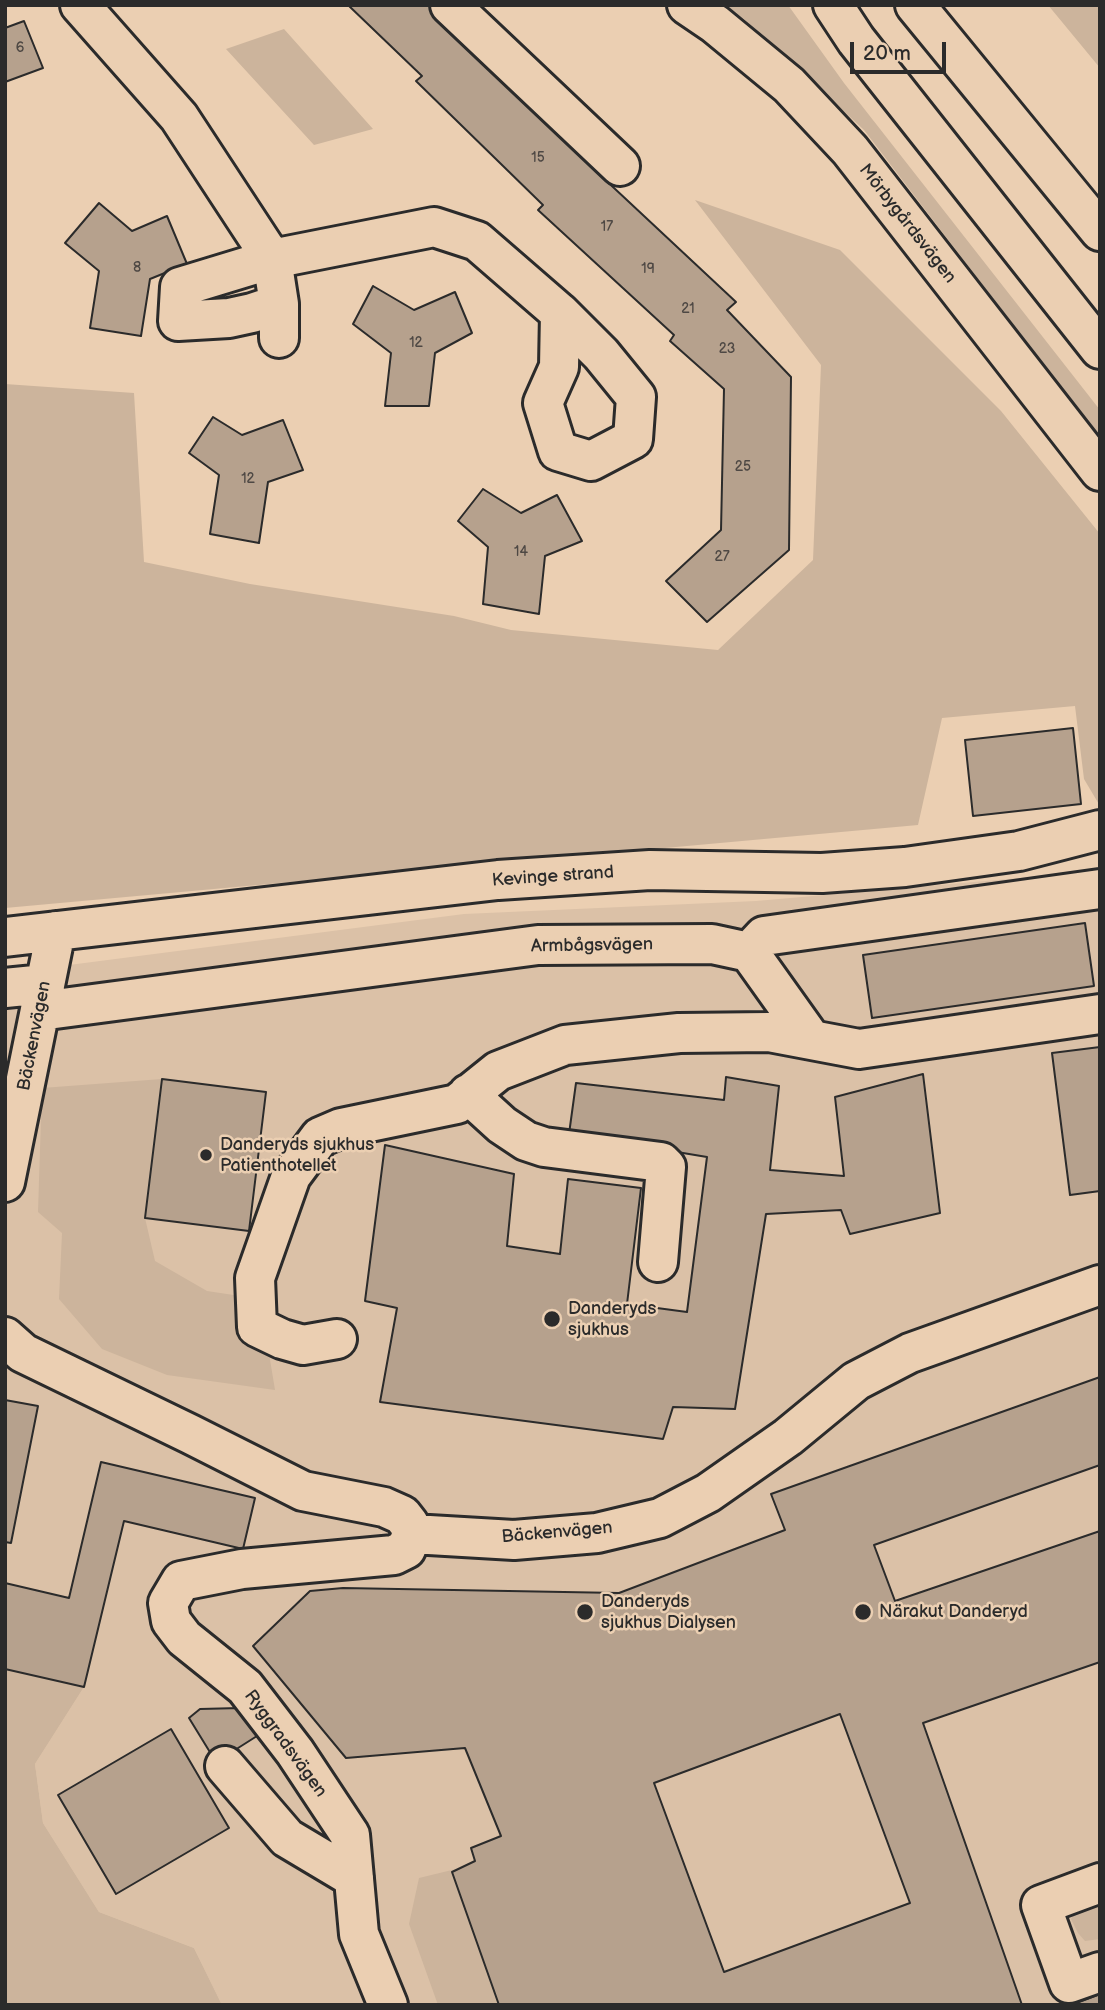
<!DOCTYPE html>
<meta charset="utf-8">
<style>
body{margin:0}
#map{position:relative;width:1105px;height:2010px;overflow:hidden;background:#ebcfb2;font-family:"Balsamiq Sans",sans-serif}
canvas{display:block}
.frame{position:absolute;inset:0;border:7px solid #2b2b2b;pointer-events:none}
.scale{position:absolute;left:850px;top:42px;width:96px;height:32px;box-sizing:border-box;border:4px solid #2b2b2b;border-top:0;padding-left:9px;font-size:21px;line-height:24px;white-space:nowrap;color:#2b2b2b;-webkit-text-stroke:5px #ebcfb2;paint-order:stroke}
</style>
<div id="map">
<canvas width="1105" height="2010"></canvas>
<div class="frame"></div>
<div class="scale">20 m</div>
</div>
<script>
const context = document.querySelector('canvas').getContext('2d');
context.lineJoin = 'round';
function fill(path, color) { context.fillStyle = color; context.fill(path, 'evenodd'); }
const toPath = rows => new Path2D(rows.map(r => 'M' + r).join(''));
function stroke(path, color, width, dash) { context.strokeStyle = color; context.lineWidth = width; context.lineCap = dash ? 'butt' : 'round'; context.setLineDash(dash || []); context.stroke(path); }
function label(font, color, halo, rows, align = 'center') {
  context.font = font + ' "Balsamiq Sans",sans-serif'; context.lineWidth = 5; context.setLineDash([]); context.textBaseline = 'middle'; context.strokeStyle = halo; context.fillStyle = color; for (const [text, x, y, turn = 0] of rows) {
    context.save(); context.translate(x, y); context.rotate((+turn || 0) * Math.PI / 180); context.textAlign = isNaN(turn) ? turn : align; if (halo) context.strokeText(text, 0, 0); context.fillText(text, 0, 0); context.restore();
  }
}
const built = toPath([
 [1100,871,1100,2005,222,2005,194,1948,99,1912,43,1823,35,1764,84,1687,5,1669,5,970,69,965,464,914,756,901]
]);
const green = toPath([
 [723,5,788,5,844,83,1100,410,1100,438,864,130,744,19],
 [1048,5,1100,5,1100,68],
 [284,29,373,129,314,145,226,49],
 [695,200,840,250,1001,411,1100,534,1100,806,1084,779,1075,706,942,718,918,825,5,908,5,384,134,393,144,562,250,584,454,616,511,630,718,650,813,560,821,365],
 [162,1079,145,1218,155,1261,207,1291,260,1299,275,1390,167,1375,102,1349,59,1299,62,1233,38,1212,42,1088],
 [5,1669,84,1687,35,1764,43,1823,99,1912,194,1948,222,2005,5,2005],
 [456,1869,501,2005,438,2005,409,1924,419,1878],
 [1100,1899,1100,1939,1085,1941,1078,1933,1071,1919,1077,1908]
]);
const building = toPath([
 [348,5,435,5,603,167,598,173,736,302,727,310,791,377,789,550,707,622,666,581,721,530,724,389,670,341,674,335,538,210,543,205,416,81,422,76,348,5],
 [24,21,43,68,5,82,5,28,24,21],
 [99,203,132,231,167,216,187,264,150,279,141,336,90,328,99,271,65,243,99,203],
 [373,286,414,310,455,292,472,333,435,353,429,406,385,406,391,353,353,324,373,286],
 [213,417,242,435,283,420,303,470,268,482,259,543,210,534,219,475,189,453,213,417],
 [483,489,521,513,557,495,582,541,545,556,539,614,483,604,488,547,458,521,483,489],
 [1073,728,1081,804,973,816,965,740,1073,728],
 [1085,923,1094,986,872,1018,863,955,1085,923],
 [1100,1047,1100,1191,1070,1195,1052,1053,1100,1047],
 [923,1074,940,1213,850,1234,841,1210,766,1214,735,1409,673,1407,663,1439,380,1402,397,1308,365,1301,385,1145,514,1174,507,1246,560,1254,568,1179,641,1188,627,1304,687,1312,707,1157,569,1134,576,1083,724,1100,726,1077,779,1086,770,1170,844,1176,835,1097,923,1074],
 [162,1079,266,1092,249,1231,145,1218,162,1079],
 [1100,1377,1100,1465,874,1545,895,1601,1100,1531,1100,1662,923,1723,1022,2005,499,2005,452,1872,475,1861,471,1848,501,1836,465,1748,346,1758,253,1646,310,1591,343,1588,619,1593,785,1530,771,1494,1100,1377],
 [840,1714,910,1903,724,1972,654,1783,840,1714],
 [5,1400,38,1406,11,1543,5,1542,5,1400],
 [101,1462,255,1498,243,1549,124,1521,84,1687,5,1669,5,1583,69,1598,101,1462],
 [240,1708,257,1736,216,1762,189,1718,200,1709,240,1708],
 [171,1729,229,1828,116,1894,58,1795,171,1729],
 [1100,1994,1100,2005,1071,2005,1100,1994]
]);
const minor = toPath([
 [80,5,179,117,272,259,434,227,477,241,560,313,601,354,636,397,633,439,591,461,558,451,543,403,559,367,560,313],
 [450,5,620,166],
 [687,5,715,24,789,85,850,150,1100,471],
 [279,304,252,313,229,318,178,321,180,287,272,259,279,304,279,338],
 [5,937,498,880,650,870,822,873,905,867,1019,851,1100,830],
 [749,952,764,936,1100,889],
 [5,988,45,984],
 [40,1011,538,945,712,944,749,952,811,1039],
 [468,1094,502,1125,526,1141,544,1147,661,1162,666,1167,658,1262],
 [5,1182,56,931],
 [5,1337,23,1353,190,1434,303,1491,384,1507,402,1515,409,1524,412,1534],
 [337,1339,303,1345,282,1339,257,1327,255,1278,291,1176,320,1137,341,1128,457,1104,498,1071,565,1045,679,1033,769,1032,859,1049,1100,1014],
 [412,1534,514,1540,597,1533,660,1518,708,1493,788,1437,856,1381,910,1353,1100,1285],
 [225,1766,287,1838,354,1878],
 [1100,1883,1041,1905,1069,1983,1100,1972],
 [388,2005,359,1934,350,1835,295,1752,245,1687,184,1638,171,1621,168,1603,181,1581,242,1569,394,1555,406,1549,412,1534]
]);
const highway = toPath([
 [833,5,856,40,1100,349],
 [915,5,1100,231]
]);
const markers = [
 [206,1155,7,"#2b2b2b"],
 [552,1319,9,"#2b2b2b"],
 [585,1612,9,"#2b2b2b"],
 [863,1612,9,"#2b2b2b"]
];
const numberNames = [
 ["6",20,48],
 ["15",538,158],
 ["17",607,227],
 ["8",137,268],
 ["19",648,269],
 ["21",688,309],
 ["12",416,343],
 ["23",727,349],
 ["25",743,467],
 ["12",248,479],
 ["14",521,552],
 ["27",722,557]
];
const streetNames = [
 ["Mörbygårdsvägen",907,224,52],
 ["Kevinge strand",553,877,-4],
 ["Armbågsvägen",592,946,-1],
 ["Bäckenvägen",35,1036,-79],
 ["Bäckenvägen",557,1533,-5],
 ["Ryggradsvägen",285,1744,54]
];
const poiNames = [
 ["Danderyds sjukhus",220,1145],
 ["Patienthotellet",220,1166],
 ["Danderyds",568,1309],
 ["sjukhus",568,1330],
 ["Danderyds",601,1602],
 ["sjukhus Dialysen",601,1623],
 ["Närakut Danderyd",879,1612]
];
fill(built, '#dbc1a7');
fill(green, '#ccb49c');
fill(building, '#b6a18d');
stroke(building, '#2b2b2b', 2);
stroke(minor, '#2b2b2b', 44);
stroke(highway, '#2b2b2b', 44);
stroke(minor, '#ebcfb2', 38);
stroke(highway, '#ebcfb2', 38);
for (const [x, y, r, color] of markers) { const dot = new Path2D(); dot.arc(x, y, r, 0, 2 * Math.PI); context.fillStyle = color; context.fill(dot); stroke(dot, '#ebcfb2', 2.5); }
label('14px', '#4e4844', null, numberNames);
label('18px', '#2b2b2b', '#ebcfb2', streetNames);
label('18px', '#2b2b2b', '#ebcfb2', poiNames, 'left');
</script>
